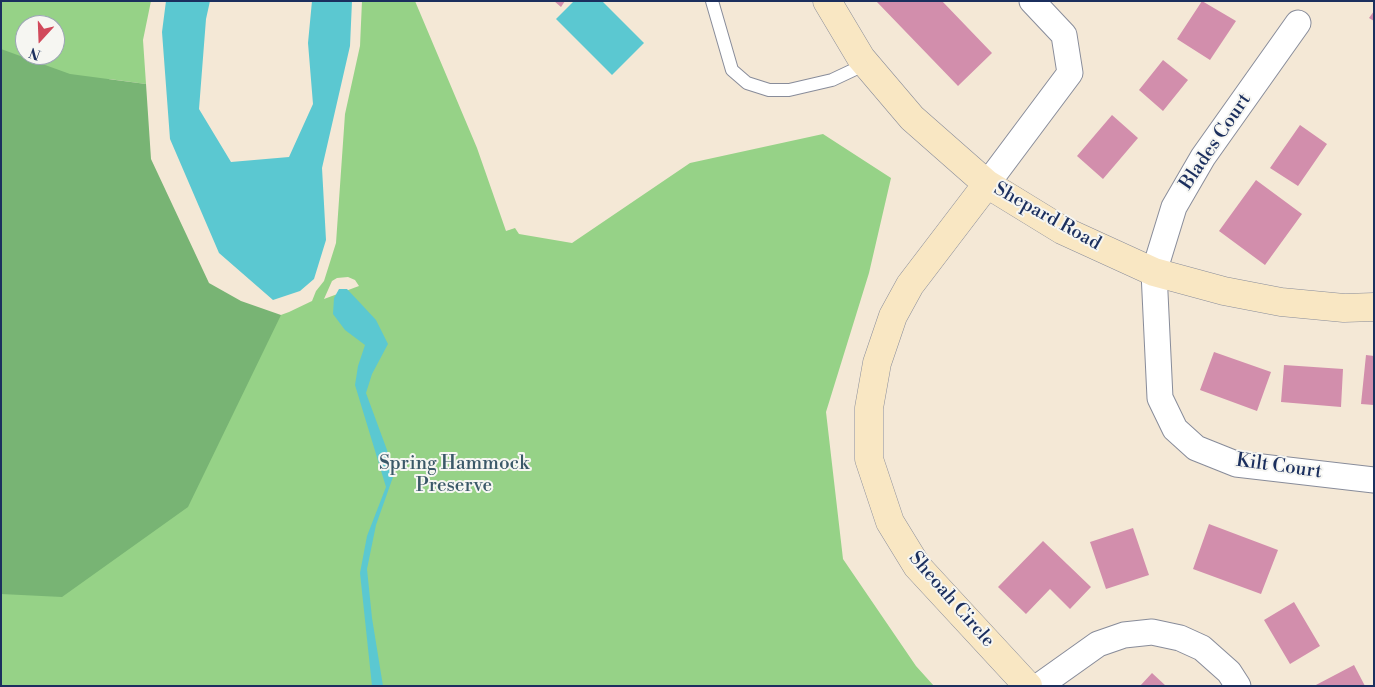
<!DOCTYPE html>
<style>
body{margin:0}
#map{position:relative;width:1375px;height:687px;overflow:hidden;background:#f4e8d6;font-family:"Libre Bodoni",serif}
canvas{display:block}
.frame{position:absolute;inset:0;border:2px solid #1b2f5e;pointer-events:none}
.north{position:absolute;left:15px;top:15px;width:50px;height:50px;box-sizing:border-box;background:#f6f6f2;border:1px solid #9ea6b7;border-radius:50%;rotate:200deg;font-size:14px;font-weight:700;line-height:20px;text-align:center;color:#1b2f5e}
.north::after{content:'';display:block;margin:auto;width:18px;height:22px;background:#d1495b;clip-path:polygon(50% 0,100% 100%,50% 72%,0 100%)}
</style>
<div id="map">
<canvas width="1375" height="687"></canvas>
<div class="frame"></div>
<div class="north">N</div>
</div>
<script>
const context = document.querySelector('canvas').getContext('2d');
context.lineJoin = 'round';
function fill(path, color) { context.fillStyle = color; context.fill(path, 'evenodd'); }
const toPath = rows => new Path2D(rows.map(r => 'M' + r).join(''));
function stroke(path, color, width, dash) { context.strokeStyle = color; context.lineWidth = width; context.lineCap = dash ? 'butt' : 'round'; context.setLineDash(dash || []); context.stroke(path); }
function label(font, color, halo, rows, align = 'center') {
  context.font = font + ' "Libre Bodoni",serif'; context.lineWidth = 4; context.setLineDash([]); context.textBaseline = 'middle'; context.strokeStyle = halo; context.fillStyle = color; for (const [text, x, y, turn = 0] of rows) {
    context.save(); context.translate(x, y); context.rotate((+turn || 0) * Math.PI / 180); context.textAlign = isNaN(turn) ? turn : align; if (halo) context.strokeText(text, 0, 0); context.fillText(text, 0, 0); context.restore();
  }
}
const green = toPath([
 [1,1,151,1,143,40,146,84,109,79,100,381,289,312,312,301,316,291,324,281,336,243,345,114,360,46,362,1,415,1,477,148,506,231,515,228,519,234,572,243,690,163,823,134,891,178,869,273,826,412,843,559,916,666,934,686,1,686],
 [25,25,55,25,55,55,25,55],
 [348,277,355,280,359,286,324,299,332,281,337,278]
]);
const forest = toPath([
 [1,49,70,74,146,84,151,159,209,283,241,301,281,315,188,507,62,597,1,594]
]);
const water = toPath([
 [166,1,210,1,206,19,199,109,231,162,289,157,313,104,308,43,312,1,352,1,350,46,322,168,326,240,314,279,300,291,273,300,219,253,170,139,162,32],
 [574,1,602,1,644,43,612,75,556,19],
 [339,289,347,289,363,306,376,320,388,344,372,374,366,393,387,450,393,477,376,525,367,569,372,618,383,686,372,686,360,573,367,536,386,487,355,385,358,366,365,345,345,330,333,314,334,298]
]);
const building = toPath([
 [554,1,565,1,561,7],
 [876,1,942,1,992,53,958,86],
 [1202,1,1236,21,1210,60,1177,39],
 [1374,11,1374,21,1369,18],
 [1163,60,1188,80,1163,111,1139,90],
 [1112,115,1138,138,1103,179,1077,156],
 [1300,125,1327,144,1298,186,1270,168],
 [1256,180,1302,214,1265,265,1219,231],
 [1214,352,1271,372,1257,411,1200,390],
 [1366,355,1374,356,1374,405,1361,404],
 [1284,365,1343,369,1341,407,1281,402],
 [1209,524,1278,550,1261,594,1193,569],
 [1133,528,1149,575,1106,589,1090,542],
 [1043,541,1091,587,1070,609,1050,589,1026,614,998,587],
 [1294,602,1320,646,1290,664,1264,620],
 [1354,665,1365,686,1314,686],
 [1152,673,1166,686,1140,686]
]);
const lane = toPath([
 [712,1,732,70,747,83,769,90,789,90,832,80,866,64]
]);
const street = toPath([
 [1298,23,1203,157,1174,207,1154,272,1160,398,1175,429,1196,448,1236,464,1374,480],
 [987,184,1070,73,1064,35,1032,1],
 [1039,686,1098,644,1124,635,1152,632,1180,638,1202,648,1229,672,1238,686]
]);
const secondary = toPath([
 [827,1,861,58,912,118,987,184,1062,230,1154,272,1224,291,1281,302,1344,308,1374,307],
 [987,184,910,285,893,316,877,363,869,408,869,459,890,522,917,566,1028,686]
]);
const streetNames = [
 ["Blades Court",1216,142,-56],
 ["Shepard Road",1047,217,29],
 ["Kilt Court",1279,467,8],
 ["Sheoah Circle",951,600,49]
];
const parkNames = [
 ["Spring Hammock",454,464],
 ["Preserve",454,486]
];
fill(green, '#96d287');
fill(forest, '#78b474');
fill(water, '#5bc8d1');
fill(building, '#d28eac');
stroke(lane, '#888c9a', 14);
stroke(street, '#888c9a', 27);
stroke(secondary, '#888c9a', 29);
stroke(lane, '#fff', 12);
stroke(street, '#fff', 25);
stroke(secondary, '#f9e7c3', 28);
label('19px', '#1b2f5e', '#f6f6f2', streetNames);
label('19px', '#3a5868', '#f6f6f2', parkNames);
</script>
